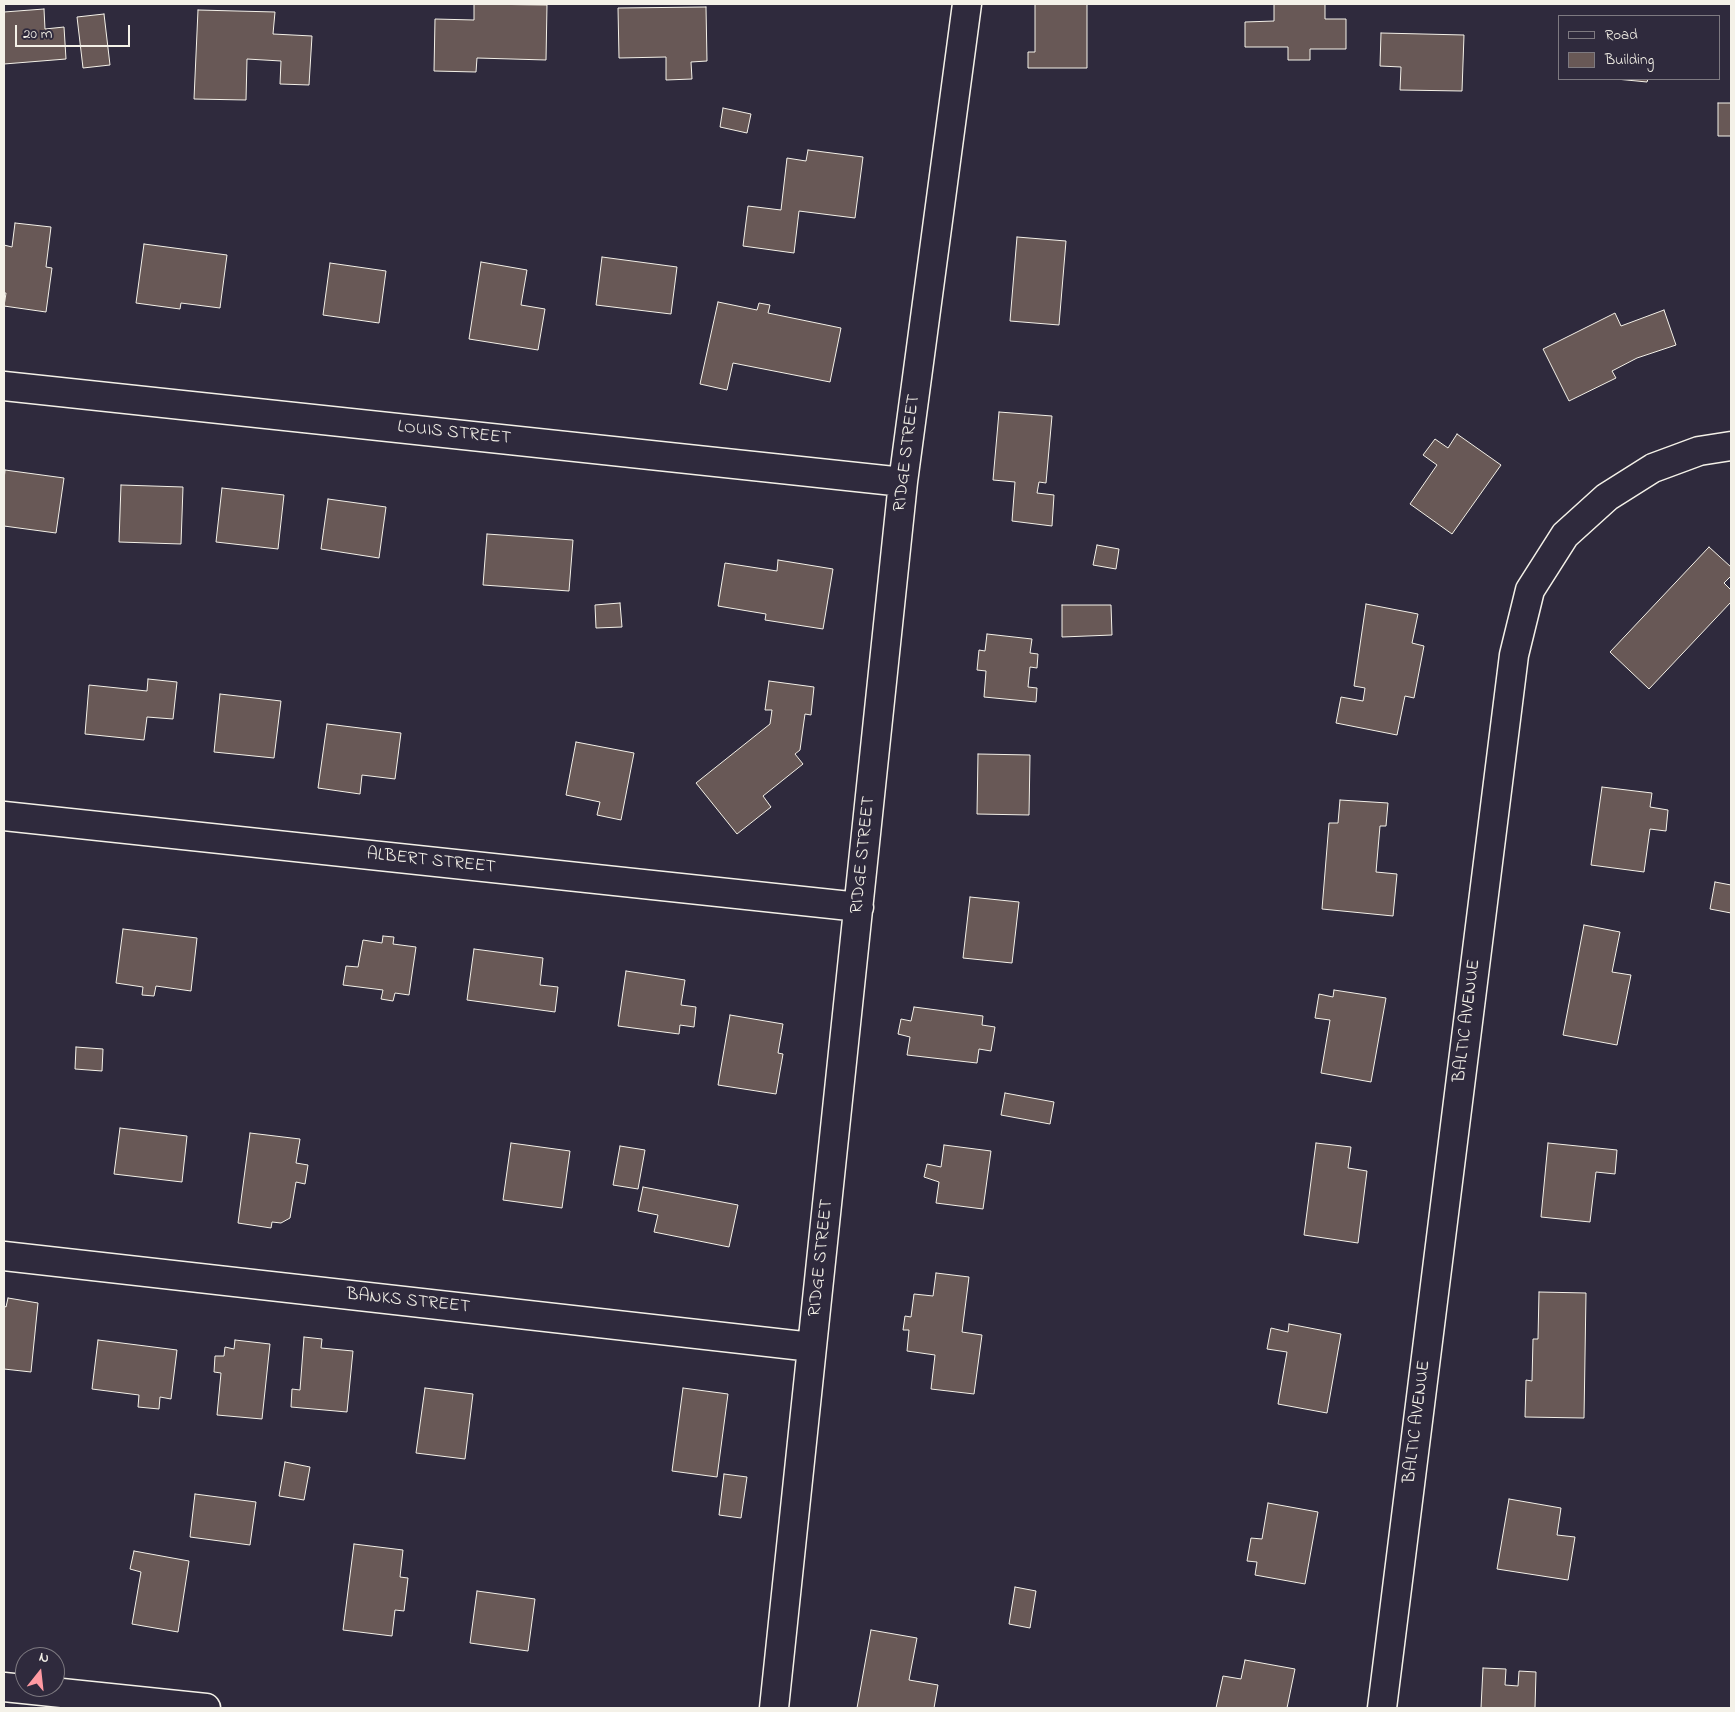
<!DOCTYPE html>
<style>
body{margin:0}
#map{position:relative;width:1735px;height:1712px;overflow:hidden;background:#2f2a3d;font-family:"Indie Flower",sans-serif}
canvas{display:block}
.frame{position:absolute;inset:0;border:5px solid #f4f1e8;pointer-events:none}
.legend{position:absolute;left:1558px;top:15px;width:162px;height:65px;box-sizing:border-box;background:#2f2a3d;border:1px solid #7e7a81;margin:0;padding:6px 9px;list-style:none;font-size:15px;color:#f4f1e8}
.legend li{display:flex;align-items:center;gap:10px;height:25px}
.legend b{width:25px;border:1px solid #7e7a81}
.north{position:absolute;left:15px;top:1647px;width:50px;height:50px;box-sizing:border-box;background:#2f2a3d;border:1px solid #7e7a81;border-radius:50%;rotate:16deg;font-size:14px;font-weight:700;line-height:20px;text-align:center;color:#f4f1e8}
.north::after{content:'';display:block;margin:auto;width:18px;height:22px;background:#ff9aa2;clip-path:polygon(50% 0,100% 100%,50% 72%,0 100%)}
.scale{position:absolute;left:15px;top:25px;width:115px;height:22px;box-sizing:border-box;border:2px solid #f4f1e8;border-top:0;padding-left:6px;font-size:15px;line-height:18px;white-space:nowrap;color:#f4f1e8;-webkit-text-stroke:4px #2f2a3d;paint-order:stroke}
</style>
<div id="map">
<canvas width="1735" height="1712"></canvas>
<div class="frame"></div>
<ul class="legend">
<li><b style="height:6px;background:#2f2a3d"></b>Road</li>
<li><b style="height:14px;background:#685856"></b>Building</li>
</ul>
<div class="north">N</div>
<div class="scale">20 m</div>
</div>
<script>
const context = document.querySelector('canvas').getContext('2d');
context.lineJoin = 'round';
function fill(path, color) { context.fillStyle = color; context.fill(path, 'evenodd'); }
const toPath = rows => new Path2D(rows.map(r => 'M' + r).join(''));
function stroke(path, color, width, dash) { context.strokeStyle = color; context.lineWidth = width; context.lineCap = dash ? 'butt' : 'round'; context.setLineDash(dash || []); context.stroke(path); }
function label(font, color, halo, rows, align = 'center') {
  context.font = font + ' "Indie Flower",sans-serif'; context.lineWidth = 5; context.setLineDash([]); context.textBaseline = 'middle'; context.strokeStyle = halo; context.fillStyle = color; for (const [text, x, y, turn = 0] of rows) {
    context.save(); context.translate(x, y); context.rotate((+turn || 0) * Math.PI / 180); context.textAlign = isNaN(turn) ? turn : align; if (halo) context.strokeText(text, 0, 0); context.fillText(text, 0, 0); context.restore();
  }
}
const building = toPath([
 [474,4,547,5,546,60,477,58,476,72,434,71,435,19,474,20,474,4],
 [1035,4,1087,4,1087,68,1028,68,1028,52,1035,52,1035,4],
 [1274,4,1325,4,1325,19,1346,19,1346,49,1310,49,1310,60,1288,60,1288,47,1245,47,1245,22,1274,21,1274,4],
 [706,7,707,61,691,62,692,79,666,80,666,57,619,58,618,8,706,7],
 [44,9,45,29,64,27,66,59,4,64,4,12,44,9],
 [198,10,275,12,273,34,312,36,309,85,280,84,281,61,247,59,246,100,194,99,198,10],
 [104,14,110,65,83,68,77,17,104,14],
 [1381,33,1464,35,1462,91,1400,90,1401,67,1380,66,1381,33],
 [1616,79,1648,79,1647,82,1616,79],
 [1718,103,1731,103,1731,136,1718,136,1718,103],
 [723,108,751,114,747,133,720,127,723,108],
 [808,150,863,157,855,218,799,211,794,253,743,246,748,206,781,210,787,158,806,161,808,150],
 [15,223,51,227,46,267,52,268,46,312,4,306,6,293,4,293,4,245,12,247,15,223],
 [1017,237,1066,241,1059,325,1010,321,1017,237],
 [144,244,227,255,220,308,181,303,180,309,136,303,144,244],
 [602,257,677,267,671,314,596,305,602,257],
 [481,262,527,270,521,305,545,309,538,350,469,339,481,262],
 [330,263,386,271,379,323,323,315,330,263],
 [718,302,757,310,759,303,770,305,768,313,841,328,830,382,733,363,727,390,700,384,718,302],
 [1664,310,1676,345,1637,358,1612,371,1616,378,1569,401,1543,349,1615,313,1621,326,1664,310],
 [999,412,1052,416,1046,483,1039,482,1037,493,1054,495,1052,526,1012,521,1015,482,993,480,999,412],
 [1457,434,1501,465,1452,534,1410,504,1437,465,1423,455,1435,439,1448,448,1457,434],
 [5,470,64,478,56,533,4,526,4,480,5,470],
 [121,485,183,487,181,544,119,542,121,485],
 [222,488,284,495,278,549,216,542,222,488],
 [328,499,386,507,379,558,321,549,328,499],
 [487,534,573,540,569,591,483,585,487,534],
 [1097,545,1119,549,1116,569,1093,565,1097,545],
 [1709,547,1731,567,1731,576,1724,583,1731,590,1731,602,1649,689,1610,652,1709,547],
 [778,560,833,569,823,629,765,620,766,614,718,606,725,563,777,571,778,560],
 [620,603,622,627,596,628,595,605,620,603],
 [1366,604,1418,614,1412,643,1424,646,1414,698,1405,696,1397,735,1336,723,1341,697,1363,701,1365,688,1354,686,1366,604],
 [1062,605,1111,605,1112,635,1062,637,1062,605],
 [987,634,1032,639,1030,653,1038,654,1037,668,1030,667,1028,687,1037,688,1036,702,984,697,986,671,977,670,979,650,985,651,987,634],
 [148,679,177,682,173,719,147,717,144,740,85,734,89,685,147,691,148,679],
 [769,681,814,687,811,715,805,714,800,750,795,754,803,764,763,796,771,807,737,834,696,783,770,724,772,710,765,710,769,681],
 [220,694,281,701,274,758,214,752,220,694],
 [327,724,401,733,395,779,362,775,360,794,318,788,327,724],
 [576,742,634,753,621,820,597,815,600,802,566,795,576,742],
 [978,754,1030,755,1029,815,977,814,978,754],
 [1602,787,1652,793,1650,807,1668,810,1666,831,1650,829,1644,872,1591,865,1602,787],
 [1340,800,1388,803,1386,826,1380,826,1376,872,1397,874,1393,916,1322,909,1329,823,1338,823,1340,800],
 [1715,882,1731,885,1731,913,1710,909,1715,882],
 [970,897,1019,902,1012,963,963,958,970,897],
 [1584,925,1620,932,1612,972,1631,975,1617,1045,1563,1035,1584,925],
 [123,929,197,938,191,991,156,986,154,996,142,995,143,987,116,983,123,929],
 [383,936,394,937,393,944,416,947,409,995,395,993,393,1001,381,999,383,990,343,985,346,966,358,967,363,940,382,943,383,936],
 [474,949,543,958,540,985,558,987,555,1012,467,1000,474,949],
 [626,971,685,980,681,1005,696,1007,694,1027,680,1025,679,1034,618,1026,626,971],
 [1334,990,1386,998,1371,1082,1321,1073,1330,1020,1315,1018,1319,994,1333,997,1334,990],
 [914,1007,983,1016,982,1025,995,1027,991,1051,979,1049,977,1063,907,1055,910,1037,898,1034,901,1019,911,1021,914,1007],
 [730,1015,783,1024,778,1053,783,1054,776,1094,718,1085,730,1015],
 [76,1047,103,1049,102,1071,75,1069,76,1047],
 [1005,1093,1054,1102,1050,1124,1001,1115,1005,1093],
 [120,1128,187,1136,182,1182,114,1174,120,1128],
 [250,1133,300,1139,296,1163,308,1165,305,1184,296,1182,290,1218,281,1223,272,1222,271,1228,238,1223,250,1133],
 [511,1143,570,1151,562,1208,503,1200,511,1143],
 [1316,1143,1351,1147,1348,1168,1367,1171,1358,1243,1304,1235,1316,1143],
 [1548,1143,1617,1150,1615,1174,1596,1172,1590,1222,1541,1217,1548,1143],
 [944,1145,991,1151,983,1209,936,1203,939,1182,924,1177,927,1164,941,1167,944,1145],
 [620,1146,645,1150,638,1189,613,1185,620,1146],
 [643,1187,738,1205,729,1247,654,1232,658,1215,638,1211,643,1187],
 [936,1273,969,1277,962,1332,982,1335,974,1394,931,1389,935,1355,907,1351,909,1330,903,1330,905,1316,911,1317,914,1294,933,1296,936,1273],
 [1539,1292,1586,1293,1584,1418,1525,1417,1526,1380,1532,1381,1533,1339,1538,1339,1539,1292],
 [8,1298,38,1303,31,1372,4,1369,4,1306,6,1307,8,1298],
 [1289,1324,1341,1334,1327,1413,1278,1404,1287,1352,1267,1349,1271,1328,1288,1332,1289,1324],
 [304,1337,322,1339,321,1348,353,1351,347,1412,291,1407,292,1389,300,1390,304,1337],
 [98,1340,177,1350,171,1399,160,1397,159,1409,138,1407,139,1395,92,1389,98,1340],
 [235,1340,270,1344,262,1419,217,1415,221,1373,214,1372,215,1356,224,1356,225,1347,234,1349,235,1340],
 [425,1388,473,1394,465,1459,416,1453,425,1388],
 [683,1388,728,1394,717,1477,672,1471,683,1388],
 [285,1462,310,1467,304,1500,279,1496,285,1462],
 [724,1474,747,1477,741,1518,719,1515,724,1474],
 [195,1494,256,1502,250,1545,190,1537,195,1494],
 [1509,1499,1561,1508,1557,1535,1575,1537,1568,1580,1497,1569,1509,1499],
 [1268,1503,1318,1512,1305,1584,1255,1575,1257,1562,1247,1561,1251,1538,1262,1539,1268,1503],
 [354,1544,403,1550,400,1577,408,1578,404,1611,395,1610,392,1636,343,1630,354,1544],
 [134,1551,189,1561,178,1632,132,1624,141,1572,130,1569,134,1551],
 [1015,1587,1036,1591,1030,1628,1009,1624,1015,1587],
 [477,1591,535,1599,528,1651,470,1643,477,1591],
 [871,1630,917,1638,909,1680,938,1685,934,1708,857,1708,871,1630],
 [1245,1660,1295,1669,1287,1708,1216,1708,1223,1676,1241,1679,1245,1660],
 [1483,1668,1506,1669,1505,1685,1518,1686,1519,1671,1536,1672,1535,1708,1481,1708,1483,1668]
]);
const minor = toPath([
 [4,386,903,482],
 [4,816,859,907],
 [4,1256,812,1347],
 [4,1687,206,1708],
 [774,1708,903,482,967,4],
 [1382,1708,1514,655,1530,590,1565,535,1607,497,1653,468,1699,451,1731,446]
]);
const streetNames = [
 ["LOUIS STREET",454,434,6],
 ["RIDGE STREET",908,453,-83],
 ["RIDGE STREET",864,855,-84],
 ["ALBERT STREET",431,862,6],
 ["BALTIC AVENUE",1468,1021,-83],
 ["RIDGE STREET",822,1258,-84],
 ["BANKS STREET",408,1302,6],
 ["BALTIC AVENUE",1418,1422,-83]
];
fill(building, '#685856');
stroke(building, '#f4f1e8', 1);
stroke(minor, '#f4f1e8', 31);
stroke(minor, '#2f2a3d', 28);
label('18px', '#f4f1e8', '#2f2a3d', streetNames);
</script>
